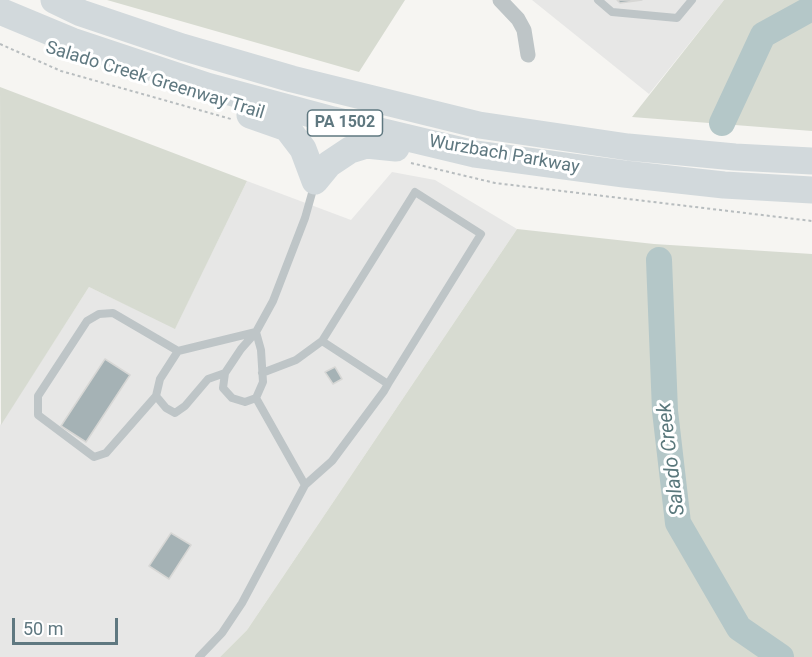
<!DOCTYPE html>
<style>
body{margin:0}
#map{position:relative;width:812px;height:657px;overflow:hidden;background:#f6f5f2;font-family:Roboto,sans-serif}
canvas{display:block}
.scale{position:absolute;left:12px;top:618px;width:106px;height:27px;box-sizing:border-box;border:3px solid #5f7880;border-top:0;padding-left:8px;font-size:18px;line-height:21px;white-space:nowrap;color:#5f7880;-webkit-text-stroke:4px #fff;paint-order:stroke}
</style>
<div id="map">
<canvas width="812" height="657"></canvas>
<div class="scale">50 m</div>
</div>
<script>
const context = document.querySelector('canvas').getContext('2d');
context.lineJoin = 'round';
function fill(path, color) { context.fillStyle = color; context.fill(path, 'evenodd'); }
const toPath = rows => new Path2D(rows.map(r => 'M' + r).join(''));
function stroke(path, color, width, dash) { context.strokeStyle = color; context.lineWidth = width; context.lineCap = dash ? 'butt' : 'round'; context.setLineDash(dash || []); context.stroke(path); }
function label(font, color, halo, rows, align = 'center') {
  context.font = font + ' Roboto,sans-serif'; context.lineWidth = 6; context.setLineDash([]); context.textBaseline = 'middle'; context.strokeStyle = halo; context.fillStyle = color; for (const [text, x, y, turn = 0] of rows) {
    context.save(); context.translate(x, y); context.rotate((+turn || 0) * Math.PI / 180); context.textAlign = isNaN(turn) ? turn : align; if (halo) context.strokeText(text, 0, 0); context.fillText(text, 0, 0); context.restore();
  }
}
const built = toPath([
 [532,0,724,0,649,94],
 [392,172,435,180,517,229,247,630,220,657,0,657,0,425,89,287,175,328,247,181,351,220]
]);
const green = toPath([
 [107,0,405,0,359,72],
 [724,0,812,0,812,131,632,117],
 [0,87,247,181,175,329,89,287,1,425],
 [517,229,654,244,812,254,812,657,220,657,247,630]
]);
const river = toPath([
 [722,123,763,35,812,8],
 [659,260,665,411,678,523,739,628,781,657]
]);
const building = toPath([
 [617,0,642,0,620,3,617,0],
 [105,359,130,375,86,442,61,426,105,359],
 [335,367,342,379,333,384,325,372,335,367],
 [171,533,191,545,169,579,149,566,171,533]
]);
const path = toPath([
 [0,44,61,71,231,119],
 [411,163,495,183,812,221]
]);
const lane = toPath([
 [598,0,612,12,677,18,692,0],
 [256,332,261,350,263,382,256,398,245,402,232,398,223,388,225,373,241,349,256,332,273,301,305,218,314,186],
 [178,351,113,313,99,314,87,321,38,396,38,415,94,457,106,453,156,396,160,379,178,351,256,332],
 [262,373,296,360,322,341],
 [156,396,166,408,175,413,185,406,208,379,225,373],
 [305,485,332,461,384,391,388,384,481,234,415,192,322,341,388,384],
 [199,657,222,633,242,603,305,485,256,398]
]);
const street = toPath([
 [500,0,518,19,524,30,528,55]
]);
const highway = toPath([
 [54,0,81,13,182,47,292,79,479,125,628,147,735,157,812,161],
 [0,11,72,41,207,86,333,120,475,154,624,174,724,185,812,190],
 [250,115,287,128,303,149,315,181,329,164,350,150,366,145,396,148]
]);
const shields = [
 [345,123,75]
];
const shieldNames = [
 ["PA 1502",345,123]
];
const streetNames = [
 ["Salado Creek Greenway Trail",155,81,17],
 ["Wurzbach Parkway",504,155,10]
];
const waterNames = [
 ["Salado Creek",672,459,-97]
];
fill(built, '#e7e7e6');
fill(green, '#d7dbd1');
stroke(river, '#b4c7c8', 26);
fill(building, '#a5b2b5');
stroke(building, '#d7d7d5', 1.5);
stroke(path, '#b8bdbf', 2, [3, 3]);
stroke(lane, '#bec5c7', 8);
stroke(street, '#bec5c7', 15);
stroke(highway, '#d2d9dc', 27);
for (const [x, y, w] of shields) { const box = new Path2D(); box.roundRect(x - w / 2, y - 13, w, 26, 4.5); context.fillStyle = '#fff'; context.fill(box); stroke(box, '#5f7880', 1.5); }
label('bold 16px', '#5f7880', null, shieldNames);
label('18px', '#5f7880', '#fff', streetNames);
label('italic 20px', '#5a787c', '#fff', waterNames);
</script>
